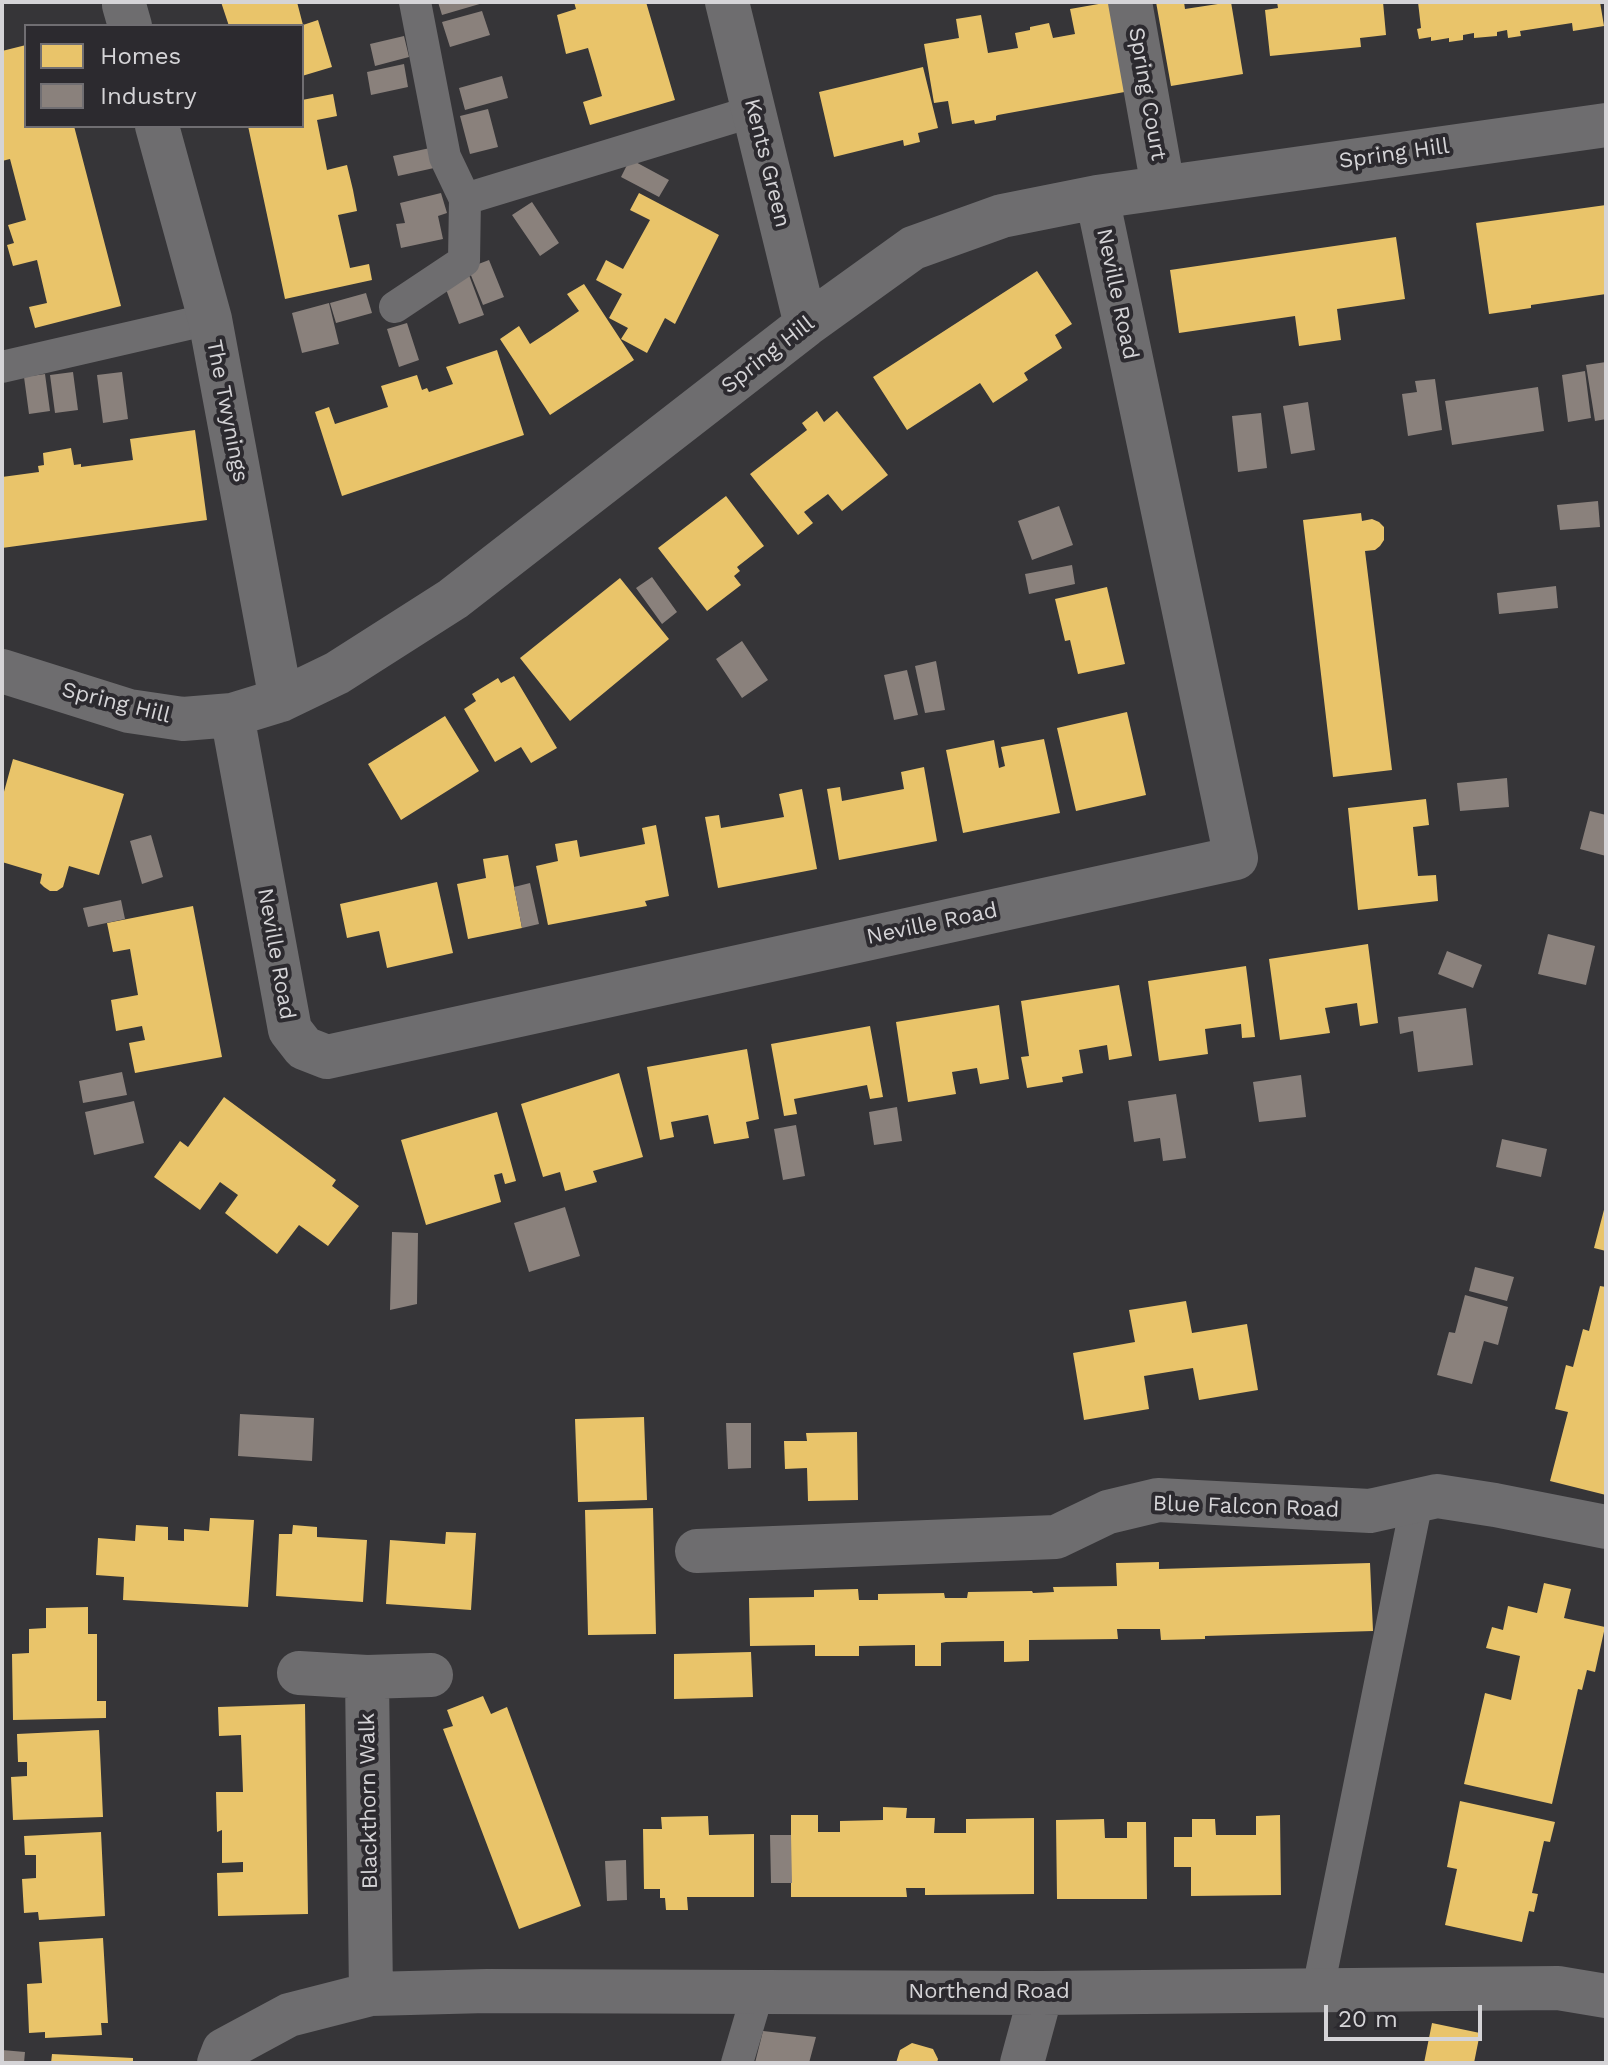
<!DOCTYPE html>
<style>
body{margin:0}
#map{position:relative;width:1608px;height:2065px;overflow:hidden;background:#363538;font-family:"Work Sans",sans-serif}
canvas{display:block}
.frame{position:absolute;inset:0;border:4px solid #d5d4d7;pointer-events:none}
.legend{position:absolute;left:24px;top:24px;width:280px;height:104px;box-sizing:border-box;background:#2c2a2f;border:2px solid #706e72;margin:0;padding:10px 14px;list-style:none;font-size:24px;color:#d5d4d7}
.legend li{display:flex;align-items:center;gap:16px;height:40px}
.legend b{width:40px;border:2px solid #706e72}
.scale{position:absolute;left:1324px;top:2005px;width:158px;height:36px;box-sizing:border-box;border:4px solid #d5d4d7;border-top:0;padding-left:10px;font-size:24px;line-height:28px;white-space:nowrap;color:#d5d4d7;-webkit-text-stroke:6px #2c2a2f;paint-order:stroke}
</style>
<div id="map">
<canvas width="1608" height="2065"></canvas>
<div class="frame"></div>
<ul class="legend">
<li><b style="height:22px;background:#e9c46a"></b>Homes</li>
<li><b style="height:22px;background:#8a817c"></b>Industry</li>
</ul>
<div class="scale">20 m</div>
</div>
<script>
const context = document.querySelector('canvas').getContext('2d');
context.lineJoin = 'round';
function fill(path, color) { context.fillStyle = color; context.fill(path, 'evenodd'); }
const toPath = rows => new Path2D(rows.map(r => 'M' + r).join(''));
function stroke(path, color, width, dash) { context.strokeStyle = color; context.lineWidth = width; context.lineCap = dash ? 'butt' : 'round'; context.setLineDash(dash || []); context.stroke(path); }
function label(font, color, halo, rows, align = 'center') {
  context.font = font + ' "Work Sans",sans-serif'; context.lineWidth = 8; context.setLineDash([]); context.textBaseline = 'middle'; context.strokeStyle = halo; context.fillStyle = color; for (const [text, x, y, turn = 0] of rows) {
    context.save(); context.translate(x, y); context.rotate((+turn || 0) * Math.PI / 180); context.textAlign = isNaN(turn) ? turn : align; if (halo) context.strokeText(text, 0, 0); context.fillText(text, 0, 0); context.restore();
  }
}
const homes = toPath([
 [221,2,297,2,303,25,318,20,332,67,302,76,302,26,229,26],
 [574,2,646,2,675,100,590,125,583,102,602,96,596,75,588,48,566,54,557,15,576,9],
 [1110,2,1130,91,998,115,996,116,996,120,975,124,974,120,952,124,948,101,934,103,924,44,959,38,956,19,981,15,988,53,1018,48,1015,33,1030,30,1030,27,1049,23,1053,38,1075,34,1070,9],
 [1156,2,1184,2,1185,9,1231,2,1243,74,1171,86],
 [1277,2,1383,2,1386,35,1360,38,1361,47,1270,56,1265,10,1278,8],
 [1418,2,1600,2,1604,26,1573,31,1572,23,1520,31,1521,36,1508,38,1507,30,1497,32,1497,36,1474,38,1474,33,1463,35,1463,40,1449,42,1449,38,1431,41,1431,37,1419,39,1417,29,1421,28],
 [26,45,26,126,74,126,121,306,35,328,29,307,47,303,37,260,13,266,7,245,14,243,8,225,26,220,10,159,2,161,2,51],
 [923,67,938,128,918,133,920,142,904,146,903,140,834,157,819,92],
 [333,94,337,116,317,120,327,170,347,165,353,190,357,211,338,215,350,268,369,264,372,280,285,299,248,126,302,126,302,100],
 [639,193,719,235,675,324,665,318,647,353,621,339,628,328,609,318,622,294,596,280,606,260,623,269,650,220,630,210],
 [1606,205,1606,294,1531,305,1531,308,1489,314,1476,223],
 [1396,237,1405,299,1337,309,1341,340,1299,346,1295,316,1179,333,1170,270],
 [1037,271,1072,324,1055,335,1062,348,1024,373,1028,380,993,403,980,383,907,430,873,377],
 [584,284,634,360,550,415,500,339,519,326,530,344,550,331,579,311,567,294],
 [497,350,524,435,342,496,315,412,329,407,335,424,388,407,381,386,417,375,422,390,427,388,429,392,453,384,446,367],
 [817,411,824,422,837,411,888,475,842,511,828,494,804,512,813,523,798,535,750,474,807,430,802,423],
 [195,430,207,520,2,548,2,477,39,472,38,466,44,465,43,453,71,448,74,465,81,464,81,467,133,460,130,439],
 [726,496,764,546,737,567,740,571,734,576,741,585,707,611,658,548],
 [1361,513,1362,521,1372,519,1379,522,1384,527,1384,540,1380,546,1375,550,1365,551,1392,770,1333,777,1303,520],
 [620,578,669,639,570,721,520,658],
 [1107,587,1125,664,1078,674,1070,640,1065,641,1055,599],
 [514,676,557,748,531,763,521,747,495,762,464,709,476,701,472,694,498,678,501,683],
 [1127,712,1146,795,1076,811,1057,728],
 [445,716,479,771,401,820,368,764],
 [1044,739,1060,813,963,833,946,750,994,740,999,768,1005,766,1001,747],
 [13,759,124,794,99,875,69,866,63,887,57,891,50,891,44,887,40,883,42,874,2,862,2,799],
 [924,767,937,841,839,860,827,789,840,787,842,801,904,789,901,772],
 [802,789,817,869,718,888,705,817,719,815,721,828,784,817,779,794],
 [1426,799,1429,825,1413,827,1418,876,1436,875,1438,901,1358,910,1348,808],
 [656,825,669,896,645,901,647,906,548,925,536,866,558,861,555,844,577,840,580,857,645,844,642,828],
 [508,855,522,928,468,939,457,884,486,878,483,859],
 [437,882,453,953,387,968,379,931,347,938,340,904],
 [193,906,222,1057,135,1073,129,1043,145,1040,142,1026,116,1031,111,1000,138,995,130,949,113,952,107,923],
 [1368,944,1378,1023,1360,1026,1357,1003,1325,1008,1330,1033,1280,1040,1269,959],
 [1246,966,1255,1037,1242,1038,1241,1024,1205,1029,1208,1054,1159,1061,1148,981],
 [1119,985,1132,1056,1109,1060,1107,1045,1079,1050,1083,1073,1062,1077,1063,1082,1027,1088,1021,1057,1029,1056,1021,1001],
 [999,1005,1009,1079,980,1084,977,1068,952,1072,956,1094,908,1102,896,1022],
 [870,1026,883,1097,870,1099,867,1085,794,1099,797,1114,784,1116,771,1044],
 [747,1049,759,1119,746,1122,749,1138,714,1144,708,1115,671,1122,674,1137,660,1140,647,1067],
 [619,1073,643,1157,593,1171,597,1182,565,1191,560,1172,543,1177,521,1104],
 [224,1097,336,1180,332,1186,359,1206,328,1246,299,1225,277,1254,225,1213,238,1195,220,1182,200,1210,154,1177,180,1141,188,1147],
 [497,1112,516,1181,505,1184,502,1173,494,1175,501,1202,426,1225,401,1140],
 [1605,1206,1606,1206,1606,1251,1594,1248],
 [1600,1286,1606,1287,1606,1495,1550,1481,1568,1412,1555,1409,1566,1365,1573,1367,1583,1329,1589,1331],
 [1186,1301,1192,1333,1247,1324,1258,1390,1199,1400,1193,1368,1144,1376,1149,1409,1084,1420,1073,1353,1135,1342,1129,1310],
 [644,1417,647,1500,578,1502,575,1419],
 [857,1432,858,1500,808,1501,807,1468,785,1469,784,1441,807,1441,806,1433],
 [653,1508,656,1634,588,1635,585,1510],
 [210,1518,254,1520,248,1607,123,1600,124,1577,96,1575,98,1538,135,1541,136,1525,168,1527,168,1540,184,1541,184,1529,209,1531],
 [293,1525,317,1527,317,1537,367,1540,363,1602,276,1596,279,1534,292,1534],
 [446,1532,476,1533,471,1610,386,1604,390,1540,445,1544],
 [1159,1562,1159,1569,1370,1563,1373,1631,1205,1636,1205,1639,1161,1640,1160,1629,1117,1629,1118,1639,1029,1640,1029,1661,1004,1662,1004,1641,946,1642,941,1643,941,1666,915,1666,915,1645,859,1646,859,1656,815,1656,815,1645,750,1646,749,1598,814,1597,814,1590,858,1589,859,1600,878,1600,878,1594,944,1593,945,1598,967,1598,968,1592,1032,1591,1033,1593,1054,1592,1053,1587,1117,1586,1116,1563],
 [1544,1583,1571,1589,1564,1618,1605,1627,1595,1672,1587,1670,1582,1690,1578,1689,1552,1804,1464,1784,1485,1693,1511,1700,1520,1656,1486,1648,1492,1627,1503,1630,1508,1606,1537,1613],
 [88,1607,88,1634,97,1634,97,1701,106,1701,106,1718,13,1720,12,1654,29,1653,29,1629,46,1628,46,1608],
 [751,1652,753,1697,674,1699,674,1654],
 [483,1696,491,1714,507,1707,581,1906,519,1929,443,1729,453,1726,447,1710],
 [305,1704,308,1914,218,1916,217,1873,243,1872,243,1862,222,1863,222,1830,217,1832,216,1792,243,1792,241,1735,219,1736,218,1707],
 [99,1730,103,1817,13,1820,11,1777,27,1776,27,1762,18,1762,17,1734],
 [1460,1801,1555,1822,1550,1842,1544,1841,1532,1893,1538,1894,1534,1912,1529,1911,1522,1942,1445,1925,1457,1869,1447,1867],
 [883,1807,907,1808,906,1818,935,1818,934,1833,966,1833,966,1819,1034,1818,1034,1894,925,1895,925,1888,906,1888,907,1897,791,1897,791,1815,818,1815,818,1832,840,1832,840,1821,883,1820],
 [1280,1815,1281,1895,1191,1896,1191,1867,1174,1867,1174,1837,1192,1837,1192,1819,1215,1819,1216,1835,1256,1835,1256,1816],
 [708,1816,709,1835,754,1834,754,1897,687,1897,688,1910,666,1910,665,1898,660,1898,660,1889,644,1889,643,1829,662,1829,661,1817],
 [1104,1819,1105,1838,1127,1838,1127,1822,1146,1822,1147,1899,1057,1899,1056,1820],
 [101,1832,105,1916,39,1920,38,1912,24,1913,22,1879,36,1878,36,1855,25,1855,24,1836],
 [103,1938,108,2023,101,2023,102,2035,45,2038,45,2032,29,2033,27,1984,42,1983,39,1942],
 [1432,2023,1480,2033,1474,2063,1424,2063],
 [912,2043,933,2049,938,2059,937,2063,896,2063,900,2050],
 [52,2054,133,2058,133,2063,51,2063]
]);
const industry = toPath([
 [438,2,483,2,483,3,442,15],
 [482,11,490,35,450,47,442,22],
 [404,36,409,57,375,66,370,44],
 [404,64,408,87,371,95,367,72],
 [502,76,508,98,465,110,459,88],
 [488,109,498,147,470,154,460,116],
 [430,148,434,168,398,176,393,156],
 [630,159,669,180,659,197,621,177],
 [441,193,447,213,438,216,443,239,401,248,396,224,405,223,400,203],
 [532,202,559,243,540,256,512,215],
 [489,260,504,297,483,305,468,268],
 [469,275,484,315,459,324,444,284],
 [366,293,372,313,336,323,330,303],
 [329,303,339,344,302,353,292,313],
 [407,323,419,360,399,367,387,329],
 [1606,362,1606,419,1595,421,1586,365],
 [1585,371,1591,418,1568,422,1562,375],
 [73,372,78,410,55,413,50,375],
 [122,372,128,419,103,423,97,375],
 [45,374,50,411,29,414,24,377],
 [1435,379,1442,430,1408,436,1402,394,1417,392,1415,381],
 [1538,387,1544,431,1452,445,1445,401],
 [1308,402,1315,450,1291,454,1283,406],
 [1261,413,1267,468,1238,472,1232,416],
 [1598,501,1600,527,1560,530,1557,505],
 [1059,506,1073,545,1032,560,1018,521],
 [1072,565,1075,584,1029,594,1025,574],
 [652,577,677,612,662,624,636,588],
 [1556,586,1558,608,1499,614,1497,593],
 [742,641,768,680,742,698,716,659],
 [936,661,945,710,925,713,915,666],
 [907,670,918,715,894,720,884,675],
 [1507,778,1509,807,1460,811,1457,783],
 [1590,811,1606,815,1606,856,1580,849],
 [151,835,163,877,142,884,130,841],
 [530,883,539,924,522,928,514,887],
 [121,900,125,919,88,927,83,908],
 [1548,934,1595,946,1586,985,1538,974],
 [1447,951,1482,965,1473,988,1438,974],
 [1466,1008,1473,1065,1418,1072,1413,1031,1400,1034,1398,1017],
 [122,1072,127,1095,83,1103,79,1081],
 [1301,1075,1306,1117,1259,1122,1253,1082],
 [1176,1094,1186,1158,1163,1161,1160,1138,1134,1142,1128,1101],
 [134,1101,144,1143,94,1155,85,1112],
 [897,1107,902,1141,874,1145,869,1112],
 [796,1125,805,1176,783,1180,774,1129],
 [1502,1139,1547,1149,1541,1177,1496,1167],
 [565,1207,580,1256,529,1272,514,1223],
 [392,1232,418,1233,417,1304,390,1310],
 [1475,1267,1514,1277,1507,1301,1469,1291],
 [1465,1295,1508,1307,1498,1345,1484,1341,1472,1384,1437,1375,1449,1332,1455,1333],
 [240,1414,314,1418,312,1461,238,1456],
 [726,1423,751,1423,751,1468,728,1469],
 [770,1835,791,1835,792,1883,771,1883],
 [626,1860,627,1900,607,1901,605,1861],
 [763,2031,816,2037,809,2063,755,2063],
 [2,2050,25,2052,24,2063,2,2063]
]);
const service = toPath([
 [465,199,754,111],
 [395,307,464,261,465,199,445,157,415,2],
 [2,367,210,319],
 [1318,1989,1417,1501],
 [737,2063,758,1992]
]);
const minor = toPath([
 [727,2,806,325],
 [1130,2,1163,187],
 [124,5,130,26],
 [157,126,210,319,281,700],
 [2,671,129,711,183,719,232,715,281,700,337,673,453,599,806,325,913,248,1002,216,1097,197,1606,125],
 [232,715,290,1030,304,1048,327,1057,1236,858,1097,197],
 [697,1551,1056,1537,1108,1512,1158,1500,1370,1511,1437,1496,1495,1505,1606,1527],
 [299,1673,367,1677,371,1994],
 [367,1677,431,1675],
 [219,2063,224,2050,289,2015,371,1994,487,1991,1041,1993,1558,1988,1606,1996],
 [1022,2063,1041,1993]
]);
const streetNames = [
 ["Spring Court",1147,94,80],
 ["Spring Hill",1394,154,-8],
 ["Kents Green",767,163,76],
 ["Neville Road",1117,294,78],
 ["Spring Hill",768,355,-38],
 ["The Twynings",227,411,79],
 ["Spring Hill",116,703,14],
 ["Neville Road",932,924,-12],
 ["Neville Road",276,954,80],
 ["Blue Falcon Road",1246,1507,2],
 ["Blackthorn Walk",369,1801,-91],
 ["Northend Road",989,1992]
];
fill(homes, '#e9c46a');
fill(industry, '#8a817c');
stroke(service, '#6e6d6f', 32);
stroke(minor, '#6e6d6f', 44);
label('22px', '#d5d4d7', '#2c2a2f', streetNames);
</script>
